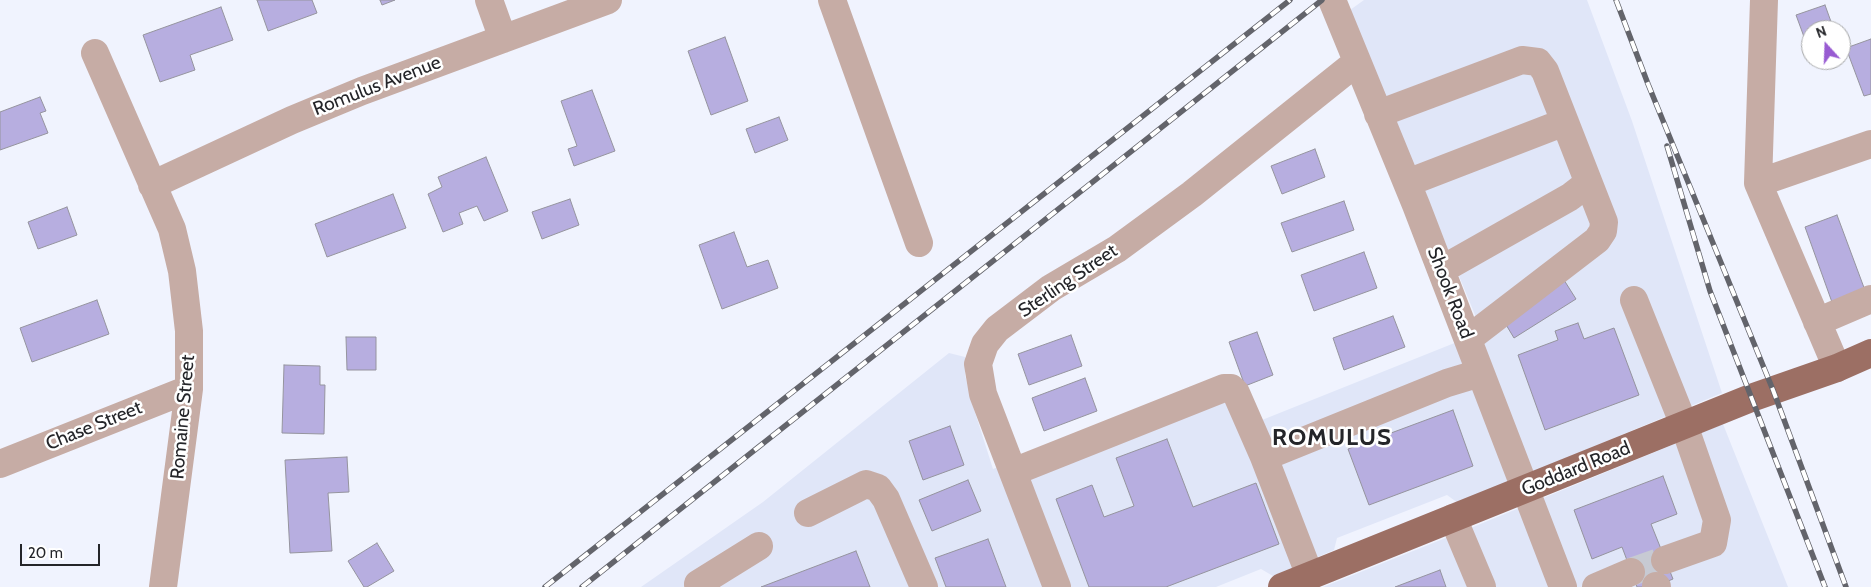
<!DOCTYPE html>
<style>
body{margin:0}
#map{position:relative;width:1871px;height:587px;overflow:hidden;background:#f0f3fe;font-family:Cabin,sans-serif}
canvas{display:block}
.north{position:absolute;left:1801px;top:20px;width:50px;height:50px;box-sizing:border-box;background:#fff;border:1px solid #a7a8a9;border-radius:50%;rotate:340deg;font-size:14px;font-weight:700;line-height:20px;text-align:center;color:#242529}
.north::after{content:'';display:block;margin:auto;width:18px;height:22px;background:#985bd2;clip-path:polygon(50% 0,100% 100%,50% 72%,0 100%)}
.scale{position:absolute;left:20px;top:544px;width:80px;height:22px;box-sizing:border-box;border:2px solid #242529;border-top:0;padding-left:6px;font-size:15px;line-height:18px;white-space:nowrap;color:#242529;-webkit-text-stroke:4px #fff;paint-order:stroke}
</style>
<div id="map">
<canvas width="1871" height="587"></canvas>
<div class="north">N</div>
<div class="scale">20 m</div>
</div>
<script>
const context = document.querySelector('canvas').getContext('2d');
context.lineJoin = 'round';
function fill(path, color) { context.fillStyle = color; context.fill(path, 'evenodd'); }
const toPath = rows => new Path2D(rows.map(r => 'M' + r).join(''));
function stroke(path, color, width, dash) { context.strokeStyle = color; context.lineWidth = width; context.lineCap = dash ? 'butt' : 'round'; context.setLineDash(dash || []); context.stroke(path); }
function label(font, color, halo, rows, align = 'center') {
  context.font = font + ' Cabin,sans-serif'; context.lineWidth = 5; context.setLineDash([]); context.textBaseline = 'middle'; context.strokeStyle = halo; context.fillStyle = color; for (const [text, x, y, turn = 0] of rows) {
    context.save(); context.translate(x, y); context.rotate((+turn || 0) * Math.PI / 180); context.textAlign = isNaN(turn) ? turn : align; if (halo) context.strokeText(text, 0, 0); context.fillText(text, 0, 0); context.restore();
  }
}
const built = toPath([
 [1364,0,1587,0,1632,121,1722,393,1458,503,1447,495,1337,538,1334,550,1273,576,1261,569,1216,587,641,587,763,502,949,353,965,357,965,375,973,406,993,469,1237,375,1257,422,1482,332,1350,10],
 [1723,424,1788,587,1323,587,1473,527]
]);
const building = toPath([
 [257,0,312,0,317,13,268,31,257,0],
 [380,0,395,0,382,5,380,0],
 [1825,5,1834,30,1811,30,1811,56,1796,15,1825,5],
 [221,7,233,40,190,55,195,70,160,82,143,35,221,7],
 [725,37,748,101,711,115,688,51,725,37],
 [1871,39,1871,94,1864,96,1846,48,1871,39],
 [592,90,615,151,574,166,568,149,577,146,561,101,592,90],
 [40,97,46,111,40,113,48,133,0,150,0,112,40,97],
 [779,117,788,140,755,153,746,129,779,117],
 [1315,149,1325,177,1282,194,1271,166,1315,149],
 [486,157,508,211,484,221,477,206,459,213,463,224,443,232,428,194,442,187,438,177,486,157],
 [393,194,406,228,327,257,315,224,393,194],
 [570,199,579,225,542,239,532,212,570,199],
 [1344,201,1354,230,1292,252,1281,223,1344,201],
 [67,207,77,235,38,249,28,222,67,207],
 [1837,215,1866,293,1833,305,1805,227,1837,215],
 [734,232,747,267,768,260,778,288,722,309,699,245,734,232],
 [1364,252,1377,288,1314,311,1301,275,1364,252],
 [1564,280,1576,299,1514,338,1502,318,1564,280],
 [97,300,109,334,32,362,20,328,97,300],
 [1393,316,1405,347,1344,370,1333,338,1393,316],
 [1578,323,1584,339,1614,328,1639,395,1545,430,1518,355,1558,340,1555,331,1578,323],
 [1257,332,1273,375,1245,386,1229,342,1257,332],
 [1071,335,1082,366,1029,385,1018,354,1071,335],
 [346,337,376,337,376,370,347,370,346,337],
 [284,365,320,366,320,385,325,385,324,434,282,433,284,365],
 [1085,378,1097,411,1044,431,1032,398,1085,378],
 [1453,410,1473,466,1369,505,1348,449,1453,410],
 [950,426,964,465,923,480,909,441,950,426],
 [1167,439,1193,507,1256,483,1279,544,1166,587,1089,587,1056,499,1092,485,1104,517,1134,506,1116,458,1167,439],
 [347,457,349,492,328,493,332,551,290,553,285,460,347,457],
 [1663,476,1677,514,1651,524,1673,579,1654,587,1637,587,1622,547,1592,559,1574,510,1663,476],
 [968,480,981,511,932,531,919,500,968,480],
 [988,539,1006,587,946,587,935,558,988,539],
 [377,543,394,571,367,587,364,587,348,561,377,543],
 [856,551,870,587,761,587,856,551],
 [1440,570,1446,587,1395,587,1440,570]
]);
const minorTunnel = toPath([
 [1631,572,1665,560]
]);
const minor = toPath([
 [489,0,503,39],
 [832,0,919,243],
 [1332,0,1416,205,1563,587],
 [1764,0,1758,183,1837,368],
 [95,53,172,229,182,271,189,331,189,389,163,587],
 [1378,114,1522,60,1538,62,1545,71,1604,222,1603,231,1597,240,1468,339],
 [1407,183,1565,122],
 [1758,183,1871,144],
 [152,185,292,120,362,91,608,0],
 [1441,270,1570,197,1588,183],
 [1634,300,1684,425,1717,520,1713,543,1665,560],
 [1817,322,1871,299],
 [1264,457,1447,383,1480,373],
 [0,464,189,389],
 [1013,472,1224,388,1231,388,1236,393,1264,457,1310,576],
 [808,513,866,484,878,488,886,499,924,587],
 [1453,518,1482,587],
 [1656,586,1657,587],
 [700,587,698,584,759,546],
 [1057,587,983,394,978,364,985,344,997,329,1051,288,1117,249,1192,194,1357,62],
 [1596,587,1631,572]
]);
const major = toPath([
 [1282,587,1751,398,1837,368,1871,353]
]);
const rail = toPath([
 [1616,0,1648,84,1773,390,1846,587],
 [1667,146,1710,291,1825,587],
 [545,587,1290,0],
 [582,587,1322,0]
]);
const streetNames = [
 ["Romulus Avenue",377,86,-21],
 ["Sterling Street",1068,281,-34],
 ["Shook Road",1450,293,69],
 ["Romaine Street",183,417,-85],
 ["Chase Street",94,426,-22],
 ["Goddard Road",1576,469,-22]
];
const districtNames = [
 ["ROMULUS",1332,438]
];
fill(built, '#e0e6f8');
fill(building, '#b7aee0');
stroke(building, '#95949e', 1);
stroke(minorTunnel, '#c7cad3', 28, [28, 14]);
stroke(minor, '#c6aca5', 28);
stroke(major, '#9c6f64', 28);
stroke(rail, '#63646b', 5.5);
stroke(rail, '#fff', 4, [11]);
label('19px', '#242529', '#fff', streetNames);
context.letterSpacing = '1px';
label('bold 24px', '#242529', '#fff', districtNames);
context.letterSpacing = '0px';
</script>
